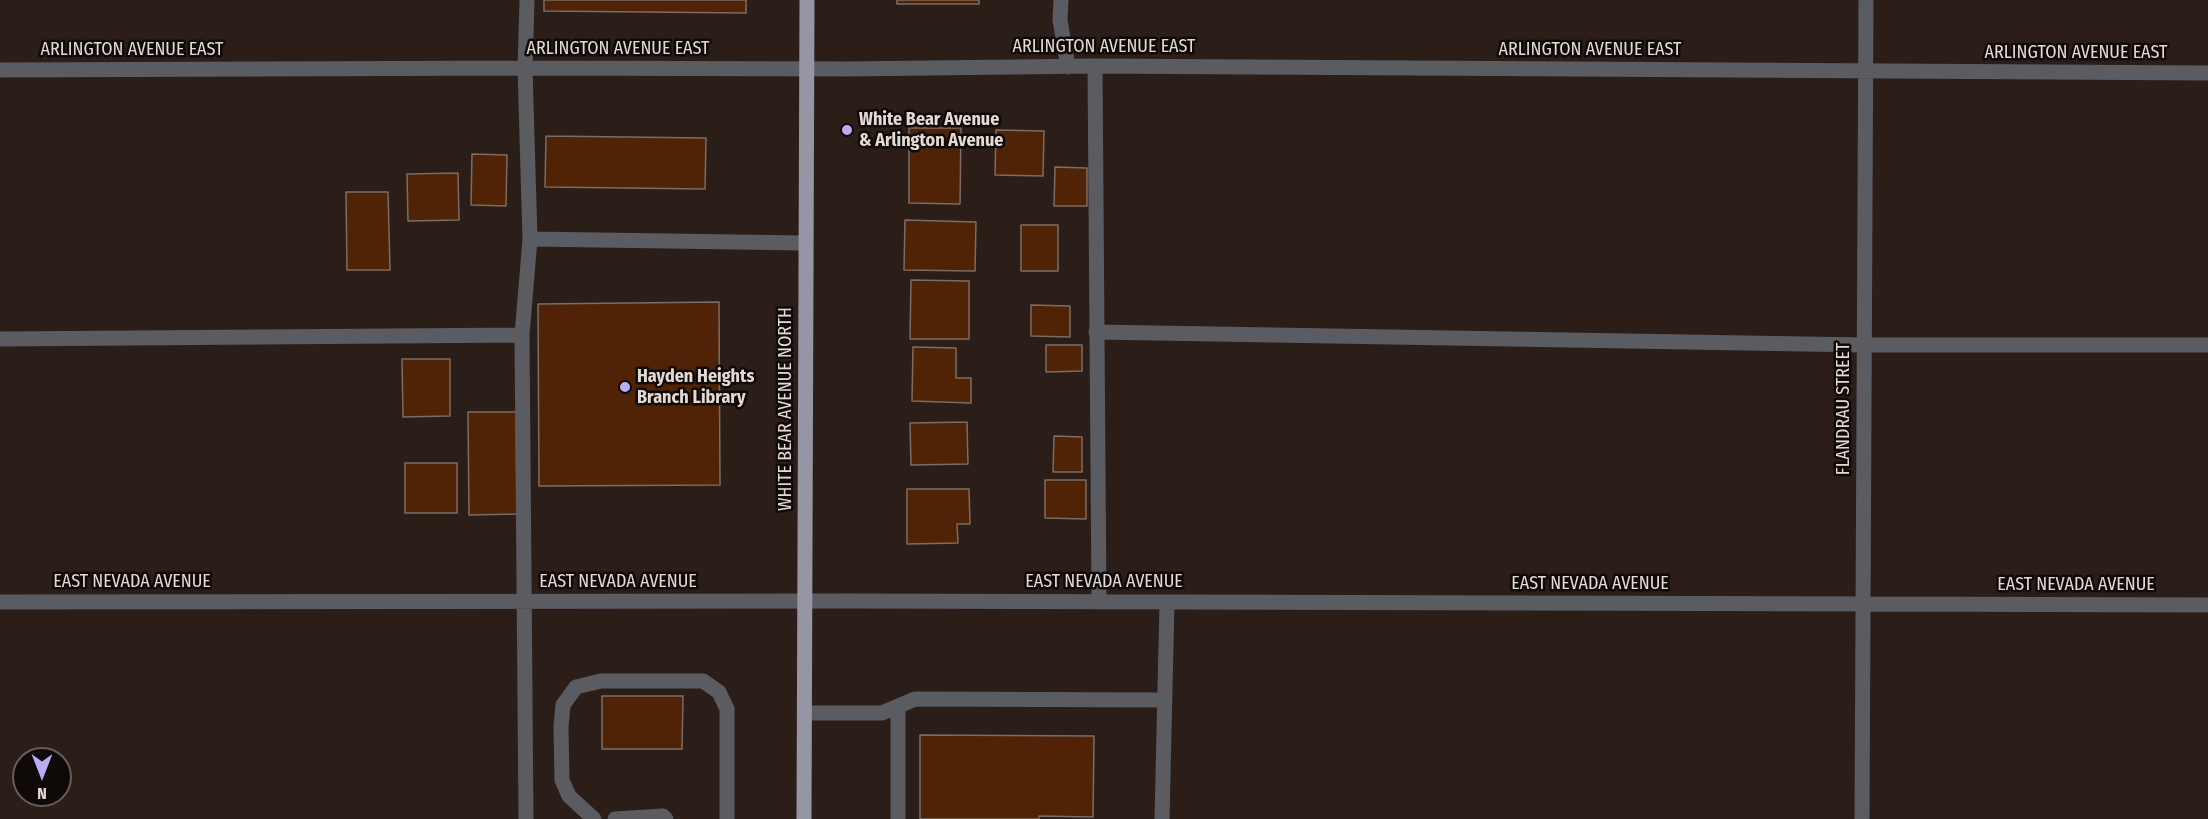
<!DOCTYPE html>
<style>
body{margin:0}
#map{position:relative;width:2208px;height:819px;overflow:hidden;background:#2b1e18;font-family:"Fira Sans Condensed",sans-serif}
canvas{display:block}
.north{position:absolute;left:12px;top:747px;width:60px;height:60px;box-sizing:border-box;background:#0f0a07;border:2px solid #645d59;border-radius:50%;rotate:180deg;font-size:16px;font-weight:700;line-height:24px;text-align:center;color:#e3dad5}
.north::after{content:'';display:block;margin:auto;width:21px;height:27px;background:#bcaaf6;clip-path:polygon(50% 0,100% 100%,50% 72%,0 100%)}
</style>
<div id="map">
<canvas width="2208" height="819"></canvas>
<div class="north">N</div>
</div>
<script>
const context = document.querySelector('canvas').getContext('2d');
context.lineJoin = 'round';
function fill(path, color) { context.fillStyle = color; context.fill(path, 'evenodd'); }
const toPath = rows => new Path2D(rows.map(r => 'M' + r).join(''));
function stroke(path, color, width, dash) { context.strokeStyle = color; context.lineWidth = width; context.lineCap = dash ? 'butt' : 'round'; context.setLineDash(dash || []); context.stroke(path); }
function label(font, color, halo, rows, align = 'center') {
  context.font = font + ' "Fira Sans Condensed",sans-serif'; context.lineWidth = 5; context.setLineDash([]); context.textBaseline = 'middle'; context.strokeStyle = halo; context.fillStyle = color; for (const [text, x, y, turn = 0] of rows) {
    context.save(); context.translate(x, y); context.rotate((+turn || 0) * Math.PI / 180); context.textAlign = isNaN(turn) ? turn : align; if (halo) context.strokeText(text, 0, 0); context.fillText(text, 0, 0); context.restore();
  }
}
const building = toPath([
 [544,0,746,0,746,13,544,11,544,0],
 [897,0,979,0,979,4,897,4,897,0],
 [909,128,961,128,960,204,909,203,909,128],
 [996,130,1044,131,1043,176,995,175,996,130],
 [546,136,706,138,705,189,545,187,546,136],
 [472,154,507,155,506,206,471,205,472,154],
 [1055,167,1087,168,1087,206,1054,206,1055,167],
 [458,173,459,220,408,221,407,174,458,173],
 [346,192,388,192,390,270,347,270,346,192],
 [905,220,976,222,975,271,904,270,905,220],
 [1021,225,1058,225,1058,271,1021,271,1021,225],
 [911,280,969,281,969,339,910,339,911,280],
 [719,302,720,485,539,486,538,304,719,302],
 [1031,305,1070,306,1070,337,1031,336,1031,305],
 [1046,345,1082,345,1082,371,1046,372,1046,345],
 [913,347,956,348,956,378,971,378,971,403,912,401,913,347],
 [402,359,450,359,450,416,403,417,402,359],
 [468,412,516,412,517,514,469,515,468,412],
 [967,422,968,464,911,465,910,423,967,422],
 [1054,436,1082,437,1082,472,1053,472,1054,436],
 [405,463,457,463,457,513,405,513,405,463],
 [1045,480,1086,480,1086,519,1045,518,1045,480],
 [907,489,969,489,970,524,957,524,958,543,907,544,907,489],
 [602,696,683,696,682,749,602,749,602,696],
 [920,735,1094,736,1093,817,1039,816,1039,819,920,819,920,735]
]);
const minor = toPath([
 [1061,0,1060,20,1068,67],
 [1095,66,1099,602],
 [0,70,525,68,847,69,1095,66,2208,73],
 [530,239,805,243],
 [1096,332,1864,345,2208,345],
 [0,339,522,335],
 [0,602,850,601,2208,605],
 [898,706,898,819],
 [805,713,882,713,915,699,1164,700],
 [526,819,522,335,530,239,525,68,527,0],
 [594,819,569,796,562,780,561,727,563,705,576,687,601,681,703,681,719,692,727,709,727,819],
 [615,819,663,816,666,819],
 [1162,819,1167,602],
 [1862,819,1866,0]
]);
const major = toPath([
 [804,819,807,0]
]);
const markers = [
 [847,130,6,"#bcaaf6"],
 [625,387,6,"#bcaaf6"]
];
const streetNames = [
 ["ARLINGTON AVENUE EAST",1104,47],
 ["ARLINGTON AVENUE EAST",618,49],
 ["ARLINGTON AVENUE EAST",132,50],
 ["ARLINGTON AVENUE EAST",1590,50],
 ["ARLINGTON AVENUE EAST",2076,53],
 ["WHITE BEAR AVENUE NORTH",786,409,-90],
 ["FLANDRAU STREET",1844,409,-90],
 ["EAST NEVADA AVENUE",132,582],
 ["EAST NEVADA AVENUE",618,582],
 ["EAST NEVADA AVENUE",1104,582],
 ["EAST NEVADA AVENUE",1590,584],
 ["EAST NEVADA AVENUE",2076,585]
];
const poiNames = [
 ["White Bear Avenue",859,120],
 ["& Arlington Avenue",859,141],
 ["Hayden Heights",637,377],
 ["Branch Library",637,398]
];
fill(building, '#502306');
stroke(building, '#7c6c64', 1.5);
stroke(minor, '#5b5b62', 15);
stroke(major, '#9595a3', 15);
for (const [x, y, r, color] of markers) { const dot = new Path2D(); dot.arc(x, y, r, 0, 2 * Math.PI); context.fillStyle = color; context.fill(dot); stroke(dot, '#0f0a07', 2); }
label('18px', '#e3dad5', '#0f0a07', streetNames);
label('bold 18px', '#e3dad5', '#0f0a07', poiNames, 'left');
</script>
